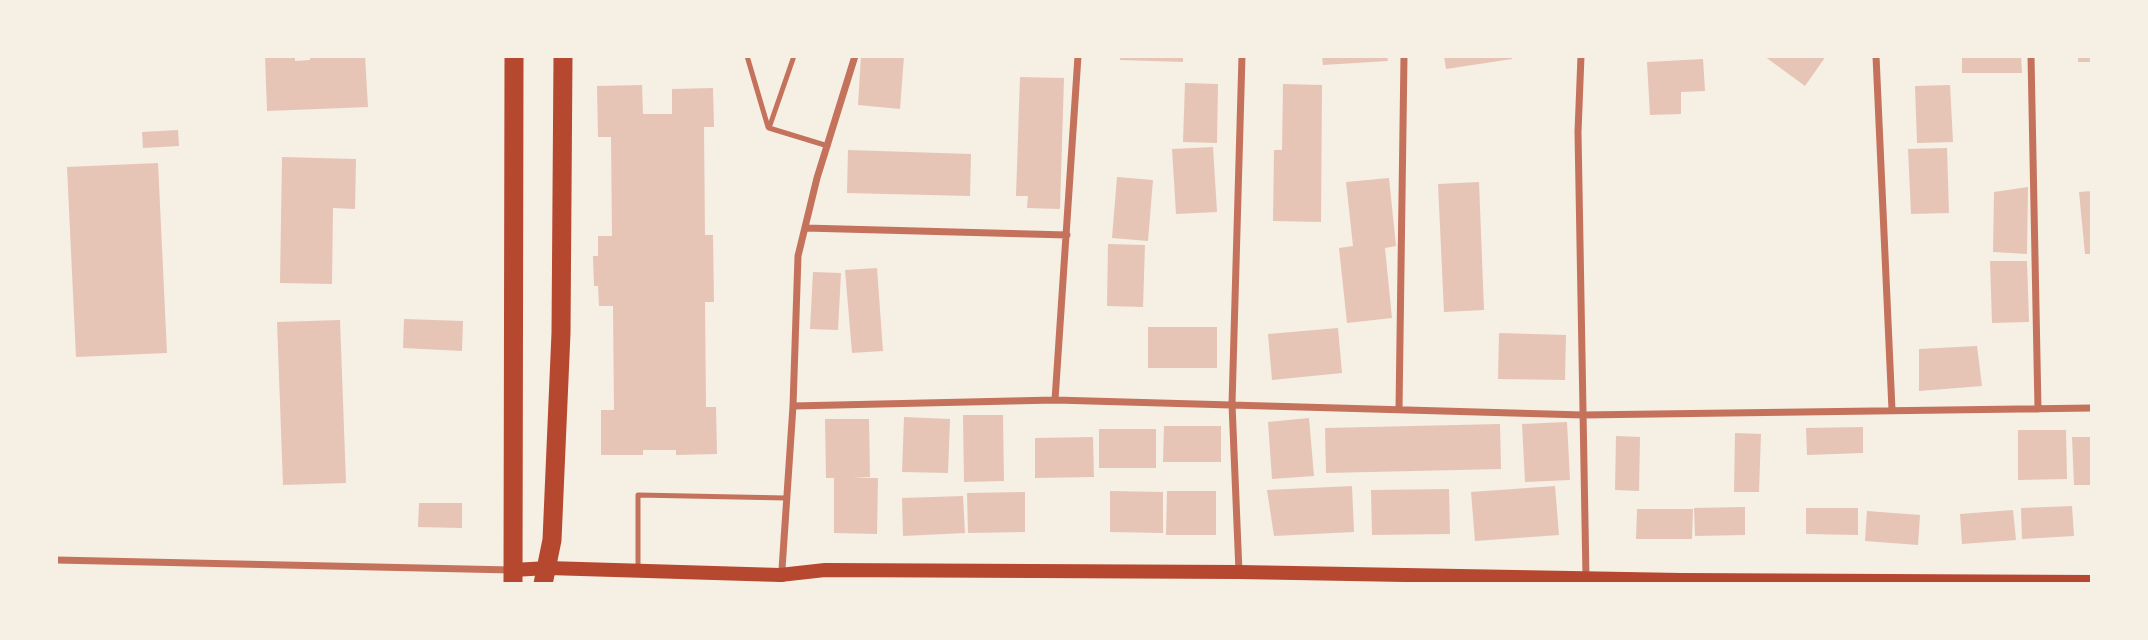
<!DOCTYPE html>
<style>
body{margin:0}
#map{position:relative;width:2148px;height:640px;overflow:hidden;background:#f6efe4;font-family:"Varela Round",sans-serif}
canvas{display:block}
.frame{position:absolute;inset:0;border:58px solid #f6efe4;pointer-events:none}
</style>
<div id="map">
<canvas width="2148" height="640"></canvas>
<div class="frame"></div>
</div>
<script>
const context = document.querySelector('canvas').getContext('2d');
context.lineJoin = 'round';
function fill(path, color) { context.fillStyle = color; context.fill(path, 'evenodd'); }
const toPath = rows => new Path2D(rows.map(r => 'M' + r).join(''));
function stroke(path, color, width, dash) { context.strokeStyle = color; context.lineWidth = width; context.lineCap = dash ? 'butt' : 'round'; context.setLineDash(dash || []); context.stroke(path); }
const building = toPath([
 [265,56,295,56,295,61,310,60,310,56,365,56,368,107,267,111],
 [861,56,904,56,900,109,858,105],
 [1120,56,1183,56,1183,62,1120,60],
 [1322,56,1387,56,1388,61,1323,65],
 [1444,56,1512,56,1512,59,1446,69],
 [1764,56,1826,56,1805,86],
 [1962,56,2021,56,2022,73,1962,73],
 [2078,56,2092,56,2092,62,2078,62],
 [1703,59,1705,91,1681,92,1681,114,1650,115,1647,62],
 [1020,77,1064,78,1060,209,1027,208,1028,196,1016,196],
 [1185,83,1218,84,1217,143,1183,142],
 [1283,84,1322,85,1321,222,1273,221,1274,150,1282,150],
 [642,85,643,114,672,114,672,89,713,88,714,127,704,127,705,235,713,235,714,302,705,302,706,407,716,407,717,454,676,455,676,450,643,450,643,455,601,455,601,410,614,410,613,306,599,306,598,286,594,286,593,256,598,256,598,236,612,236,611,137,598,137,597,86],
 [1950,85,1953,142,1917,143,1915,86],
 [178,130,179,146,143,148,142,132],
 [1213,147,1217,212,1176,214,1172,149],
 [1947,148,1949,213,1911,214,1908,149],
 [848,150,971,154,970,196,847,193],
 [282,157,356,159,355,209,333,208,332,284,280,283],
 [158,163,167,353,76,357,67,167],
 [1117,177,1153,180,1148,241,1112,238],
 [1389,178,1396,246,1385,248,1392,318,1347,323,1339,248,1353,246,1346,182],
 [1479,182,1484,310,1444,312,1438,184],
 [2028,187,2027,254,1993,252,1994,192],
 [2092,191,2092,254,2085,254,2079,192],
 [1108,244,1145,245,1143,307,1107,306],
 [1990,261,2027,261,2029,322,1992,323],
 [877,268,883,351,852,353,845,270],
 [813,272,841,273,838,330,810,329],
 [404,319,463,321,462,351,403,348],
 [340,320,346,483,283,485,277,322],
 [1148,327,1217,327,1217,368,1148,368],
 [1338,328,1342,373,1272,380,1268,334],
 [1499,333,1566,335,1565,380,1498,379],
 [1977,346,1982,386,1919,391,1919,349],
 [963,415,1003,415,1004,481,964,482],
 [904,417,950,419,948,473,902,472],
 [1309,418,1314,476,1272,479,1268,422],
 [825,419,869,419,870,477,852,478,878,478,877,534,834,533,834,478,826,478],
 [1567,422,1570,480,1525,482,1522,424],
 [1500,424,1501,469,1326,473,1325,428],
 [1164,426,1221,426,1221,462,1163,462],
 [1863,427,1863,453,1807,455,1806,428],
 [1099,429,1156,429,1156,468,1099,468],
 [2018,430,2066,430,2067,479,2018,480],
 [1735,433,1761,434,1759,492,1734,492],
 [1616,436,1640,437,1639,491,1615,490],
 [1093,437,1094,477,1035,478,1035,438],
 [2072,437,2092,437,2092,485,2074,485],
 [1352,486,1354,532,1274,536,1267,490],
 [1555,486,1559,535,1475,541,1471,492],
 [1449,489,1450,534,1372,535,1371,490],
 [1110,491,1163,492,1163,533,1110,532],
 [1167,491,1216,491,1216,535,1166,535],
 [1025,492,1025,532,968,533,967,493],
 [963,496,965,533,903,536,902,498],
 [419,503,462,503,462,528,418,527],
 [2072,506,2074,536,2022,539,2021,508],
 [1745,507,1745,535,1695,536,1694,508],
 [1806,508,1858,508,1858,535,1806,534],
 [1637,509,1693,509,1692,539,1636,539],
 [2013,510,2016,540,1962,544,1960,514],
 [1867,511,1920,515,1918,545,1865,541]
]);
const service = toPath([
 [747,56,768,127],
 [794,56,769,128,828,146],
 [638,570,638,495,786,498]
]);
const minor = toPath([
 [1581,56,1578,132,1586,578],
 [1876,56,1892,410],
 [2031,56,2038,409],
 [805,228,1067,235],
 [1055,400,1078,56],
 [793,406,1055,400,1583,415,2092,408],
 [1399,409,1404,56],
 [56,560,512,570],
 [1239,572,1232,404,1242,56],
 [781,584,793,406,798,256,817,178,855,56]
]);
const secondary = toPath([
 [513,570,548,568,780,575,825,570,1239,572,1681,580,2092,582]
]);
const trunk = toPath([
 [513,584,514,56],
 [543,584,552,540,561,333,563,56]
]);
fill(building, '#e6c5b7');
stroke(service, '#c5725c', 5);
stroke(minor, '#c5725c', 7);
stroke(secondary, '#b5482f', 14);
stroke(trunk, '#b5482f', 19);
</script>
